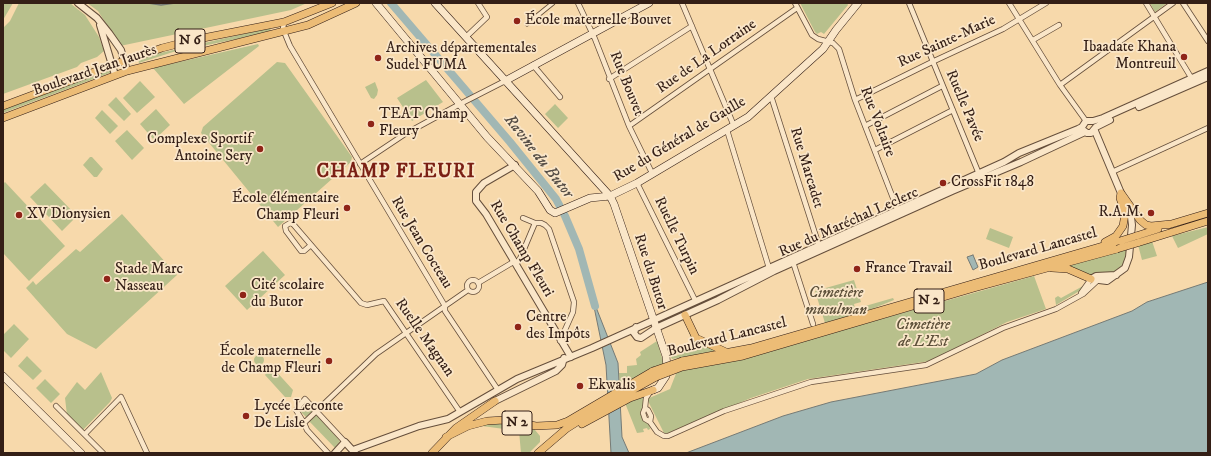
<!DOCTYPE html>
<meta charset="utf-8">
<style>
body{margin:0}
#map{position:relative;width:1211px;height:456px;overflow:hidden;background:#f7d9ab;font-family:"IM FELL DW Pica",serif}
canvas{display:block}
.frame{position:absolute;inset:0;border:4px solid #341f16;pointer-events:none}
</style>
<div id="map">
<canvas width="1211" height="456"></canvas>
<div class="frame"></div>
</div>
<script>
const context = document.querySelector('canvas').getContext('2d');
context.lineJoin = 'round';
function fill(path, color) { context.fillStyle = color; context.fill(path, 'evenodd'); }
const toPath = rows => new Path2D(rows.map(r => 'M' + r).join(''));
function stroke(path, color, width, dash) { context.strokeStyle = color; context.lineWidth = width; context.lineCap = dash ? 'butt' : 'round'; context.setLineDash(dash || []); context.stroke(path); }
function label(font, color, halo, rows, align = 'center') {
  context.font = font + ' "IM FELL DW Pica",serif'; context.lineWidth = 3.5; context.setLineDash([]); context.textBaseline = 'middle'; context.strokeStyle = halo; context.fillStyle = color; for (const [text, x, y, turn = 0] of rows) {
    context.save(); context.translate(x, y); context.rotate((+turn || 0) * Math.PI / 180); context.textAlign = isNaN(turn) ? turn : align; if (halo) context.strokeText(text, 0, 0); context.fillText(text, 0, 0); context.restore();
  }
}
const green = toPath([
 [3,3,13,3,3,20],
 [19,3,70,3,85,15,99,37,104,51,97,57,81,63,77,67,3,94,3,28,10,21],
 [87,3,307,3,291,10,120,46,98,11],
 [800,3,847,3,848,5,824,34,821,32,817,34,815,32],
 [1150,3,1167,3,1155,12],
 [270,28,271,32,173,52,139,63,138,58],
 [258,44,259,46,184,104,153,68],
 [277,62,285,63,352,157,351,162,278,227,201,133,203,127],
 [111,69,112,72,3,113,3,110],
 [426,80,443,102,412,121,397,98],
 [140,81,155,97,137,113,123,98],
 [375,82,378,90,377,95,374,99,371,98,365,87],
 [116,97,131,114,124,121,108,105],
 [555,104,568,118,558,128,545,114],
 [156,109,170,125,154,140,140,124],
 [102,110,118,126,110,134,95,118],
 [127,130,144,148,132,160,115,141],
 [90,157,92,157,103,169,97,177,94,177,83,165],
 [5,182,65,246,29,281,3,253,3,184],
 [45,183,77,216,62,231,30,197],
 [122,214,177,275,96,349,67,334,26,288,33,281,36,285,76,249,80,252],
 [1208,227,1208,234,1178,248,1172,236],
 [990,228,1013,237,1009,248,986,239],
 [1152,241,1157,256,1142,260,1138,245],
 [1127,249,1123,265,1115,272,1092,274,1090,277,1065,266],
 [263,251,285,275,247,310,225,286],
 [1034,276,1046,309,1007,322,930,361,808,379,751,398,668,433,664,433,647,399,670,389,677,371,768,352,803,341],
 [854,280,861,302,854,304,855,309,893,298,894,300,862,313,825,323,815,291],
 [1083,286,1081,290,1056,305,1055,298,1058,296,1061,298],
 [14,324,29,339,11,358,3,350,3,335],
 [686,325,694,340,705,346,720,351,672,359,670,355,675,353,676,356,695,347],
 [657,341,664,364,620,387,619,373,627,373,627,366,637,365,636,359,641,355,640,352],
 '254 360a5 5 0 1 1 10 0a5 5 0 1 1-10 0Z',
 [27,356,42,371,33,380,18,366],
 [270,368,273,368,293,390,291,397,285,397,265,375],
 [101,372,112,398,110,402,82,431,67,415,65,398,77,382,85,390],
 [45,379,60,394,51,403,36,388],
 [645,396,641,414,645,422,649,423,650,429,648,430,647,428,643,429,644,432,637,433,625,403],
 [305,404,307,404,315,412,308,419,300,411,300,408],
 [317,414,340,441,335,448,309,421],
 [497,423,535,430,540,436,540,442,529,453,521,453,519,431,482,426,486,424]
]);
const water = toPath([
 [973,255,978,267,973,270,967,257,973,255],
 [1208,282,1208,453,686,453,783,416,831,402,976,374,1002,360,1132,311,1147,302,1208,282],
 [592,297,618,363,622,437,629,453,611,453,606,365,592,297]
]);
const stream = toPath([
 [148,3,161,5,175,3]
]);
const river = toPath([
 [391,3,510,142,556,199,565,216,579,249,595,306]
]);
const pedestrian = toPath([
 [527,24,553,3]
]);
const minor = toPath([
 [578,3,595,39,629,126,652,173],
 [682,3,734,126],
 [795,3,812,35,818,39,833,43,839,49,855,100,898,211],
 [909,3,979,174],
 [1009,3,1060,85,1086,121],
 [1146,3,1192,79],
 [1183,3,1208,41],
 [284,22,283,29,290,46,445,306,445,311,498,390],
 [466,37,487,17,478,3],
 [1033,40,1059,25],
 [533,65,560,97],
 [609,79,692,26],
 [1060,85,1173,3],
 [771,96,819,246],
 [855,100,932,62,1003,29,1046,3],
 [629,126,797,8],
 [865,126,942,86],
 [727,130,769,268],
 [875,150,953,110],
 [360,164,405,134,460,104,505,81],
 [1112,172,1208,128],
 [637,183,695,300],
 [523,218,535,223],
 [311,245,304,251,301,251,286,231,285,226,290,223,293,224,361,303,367,305,384,301,460,412],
 [793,262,813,324],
 [516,263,519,261,535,223,541,223,545,225,549,229,574,302,573,312,560,341],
 '467 286a6 6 0 1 1 12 0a6 6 0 1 1-12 0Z',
 [478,283,515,261],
 [1081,293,1091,279],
 [650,392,646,398,645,408,648,410,651,416,650,422,657,432,664,436,668,436,724,411,811,382,926,365,1003,328,1056,309,1083,294,1097,281],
 [56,406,103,453],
 [645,408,643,413,645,419,650,422],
 [304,423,296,410,305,399,345,442],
 [85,434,121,397,147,453],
 [328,453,307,430,304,423,376,354,468,290]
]);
const tertiary = toPath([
 [78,3,97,18,109,33,121,50,127,71],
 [100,25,115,75],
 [1139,107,1208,77],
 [1083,130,1087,133,1091,133,1096,127,1110,120],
 [515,165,484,183,476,192,476,201,486,214,571,357],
 [1091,279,1107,281,1125,268,1129,257,1132,225,1131,217,1095,131],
 [1091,279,1096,276,1116,275],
 [636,327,634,333,637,337,641,338,656,328,718,300,774,271,952,191,1021,162,1085,132],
 [495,401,556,371,562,365,564,358],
 [353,450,419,426,448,419,517,379,592,348,1004,162,1019,153,1078,129,1082,127,1086,121,1093,121,1103,118,1208,71],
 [335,453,345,442,355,453]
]);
const secondary = toPath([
 [376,3,487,137,538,191,550,210,555,213,590,198,610,196,637,183,748,117,823,49,836,30,858,3],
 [435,3,610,196,614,204,666,356,667,367,666,376,658,388,653,390],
 [505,81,649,3],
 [3,376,81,453]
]);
const primary = toPath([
 [3,106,118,63,162,48,193,40,284,22,332,3],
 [3,118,127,71,308,25,356,3],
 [1168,225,1208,213],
 [1136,236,1158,229],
 [1105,242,1116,236,1123,226,1125,214,1120,198,1121,193,1140,220,1146,225,1151,226,1171,224],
 [1137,243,1208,221],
 [1052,268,1068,269,1091,279],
 [685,315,696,338,726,352],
 [682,361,751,348,1120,241],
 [682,367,743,356,974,288,1117,249],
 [582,424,630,398,653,390],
 [446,437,468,426,487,421,504,420,536,426,557,425,568,421,653,371],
 [432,453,456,428,495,401],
 [538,453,566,429,588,415,656,377]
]);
const primaryBridge = toPath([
 [1120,241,1136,236],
 [1117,249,1137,243],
 [653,371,682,361],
 [656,377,682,367]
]);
const markers = [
 [517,21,4,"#8f2418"],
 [1184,57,4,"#8f2418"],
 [378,58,4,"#8f2418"],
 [371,124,4,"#8f2418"],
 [260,149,4,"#8f2418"],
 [943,183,4,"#8f2418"],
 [347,208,4,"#8f2418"],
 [1151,213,4,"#8f2418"],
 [19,215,4,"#8f2418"],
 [857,269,4,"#8f2418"],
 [107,279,4,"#8f2418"],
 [243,295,4,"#8f2418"],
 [518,327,4,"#8f2418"],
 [329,361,4,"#8f2418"],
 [580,386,4,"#8f2418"],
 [246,416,4,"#8f2418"]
];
const shields = [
 [190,41,30],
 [929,301,30],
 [517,423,30]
];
const shieldNames = [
 ["N 6",190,41],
 ["N 2",929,301],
 ["N 2",517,423]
];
const poiNames = [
 ["École maternelle Bouvet",525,21],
 ["Ibaadate Khana",1176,48,"right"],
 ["Montreuil",1176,65,"right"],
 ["Archives départementales",386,49],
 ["Sudel FUMA",386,66],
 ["TEAT Champ",379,115],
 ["Fleury",379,132],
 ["Complexe Sportif",252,140,"right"],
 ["Antoine Sery",252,157,"right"],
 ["CrossFit 1848",951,183],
 ["École élémentaire",339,199,"right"],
 ["Champ Fleuri",339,216,"right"],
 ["R.A.M.",1143,213,"right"],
 ["XV Dionysien",27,215],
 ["France Travail",865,269],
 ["Stade Marc",115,270],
 ["Nasseau",115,287],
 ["Cité scolaire",251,286],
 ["du Butor",251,303],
 ["Centre",526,318],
 ["des Impôts",526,335],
 ["École maternelle",321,352,"right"],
 ["de Champ Fleuri",321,369,"right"],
 ["Ekwalis",588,386],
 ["Lycée Leconte",254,407],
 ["De Lisle",254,424]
];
const streetNames = [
 ["Rue Sainte-Marie",947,42,-25],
 ["Rue de La Lorraine",707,57,-35],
 ["Boulevard Jean Jaurès",95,71,-19],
 ["Rue Bouvet",626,84,68],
 ["Ruelle Pavée",964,106,67],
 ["Rue Voltaire",877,122,69],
 ["Rue du Général de Gaulle",680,140,-31],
 ["Rue Marcadet",806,168,73],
 ["Rue du Maréchal Leclerc",849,223,-24],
 ["Ruelle Turpin",676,236,64],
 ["Rue Jean Cocteau",421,243,59],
 ["Rue Champ Fleuri",521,249,59],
 ["Boulevard Lancastel",1038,250,-16],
 ["Rue du Butor",650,272,72],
 ["Ruelle Magnan",424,338,55],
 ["Boulevard Lancastel",727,338,-14]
];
const parkNames = [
 ["Cimetière",836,294],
 ["musulman",836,311],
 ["Cimetière",923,326],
 ["de L'Est",923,343]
];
const waterNames = [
 ["Ravine du Butor",538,157,52]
];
const districtNames = [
 ["CHAMP FLEURI",396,173]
];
fill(green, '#b8c08c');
fill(water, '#a1b7b4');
stroke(water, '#757a75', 1);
stroke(stream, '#757a75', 1.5);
stroke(river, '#a1b7b4', 8);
stroke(pedestrian, '#654e3b', 5);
stroke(minor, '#654e3b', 6);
stroke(tertiary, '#654e3b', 8);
stroke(secondary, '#341f16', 8);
stroke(primary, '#341f16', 8);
stroke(pedestrian, '#fae6c8', 3.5);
stroke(minor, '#fae6c8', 4.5);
stroke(tertiary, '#fae6c8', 6);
stroke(secondary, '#fae6c8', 7);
stroke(primary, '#ecbc76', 7);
stroke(primaryBridge, '#341f16', 8, []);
stroke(primaryBridge, '#ecbc76', 7);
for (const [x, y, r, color] of markers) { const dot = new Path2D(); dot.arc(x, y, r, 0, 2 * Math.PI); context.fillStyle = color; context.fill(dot); stroke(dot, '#fae6c8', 1.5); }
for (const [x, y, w] of shields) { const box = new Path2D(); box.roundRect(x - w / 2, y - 12, w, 24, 3); context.fillStyle = '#fae6c8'; context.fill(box); stroke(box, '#341f16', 1); }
label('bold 14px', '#341f16', null, shieldNames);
label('15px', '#341f16', '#fae6c8', poiNames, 'left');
label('15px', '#341f16', '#fae6c8', streetNames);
label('italic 15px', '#5c4f39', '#fae6c8', parkNames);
label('italic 16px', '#554d45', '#fae6c8', waterNames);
context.letterSpacing = '1px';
label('bold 19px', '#7a1f14', '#fae6c8', districtNames);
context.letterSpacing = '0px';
</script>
